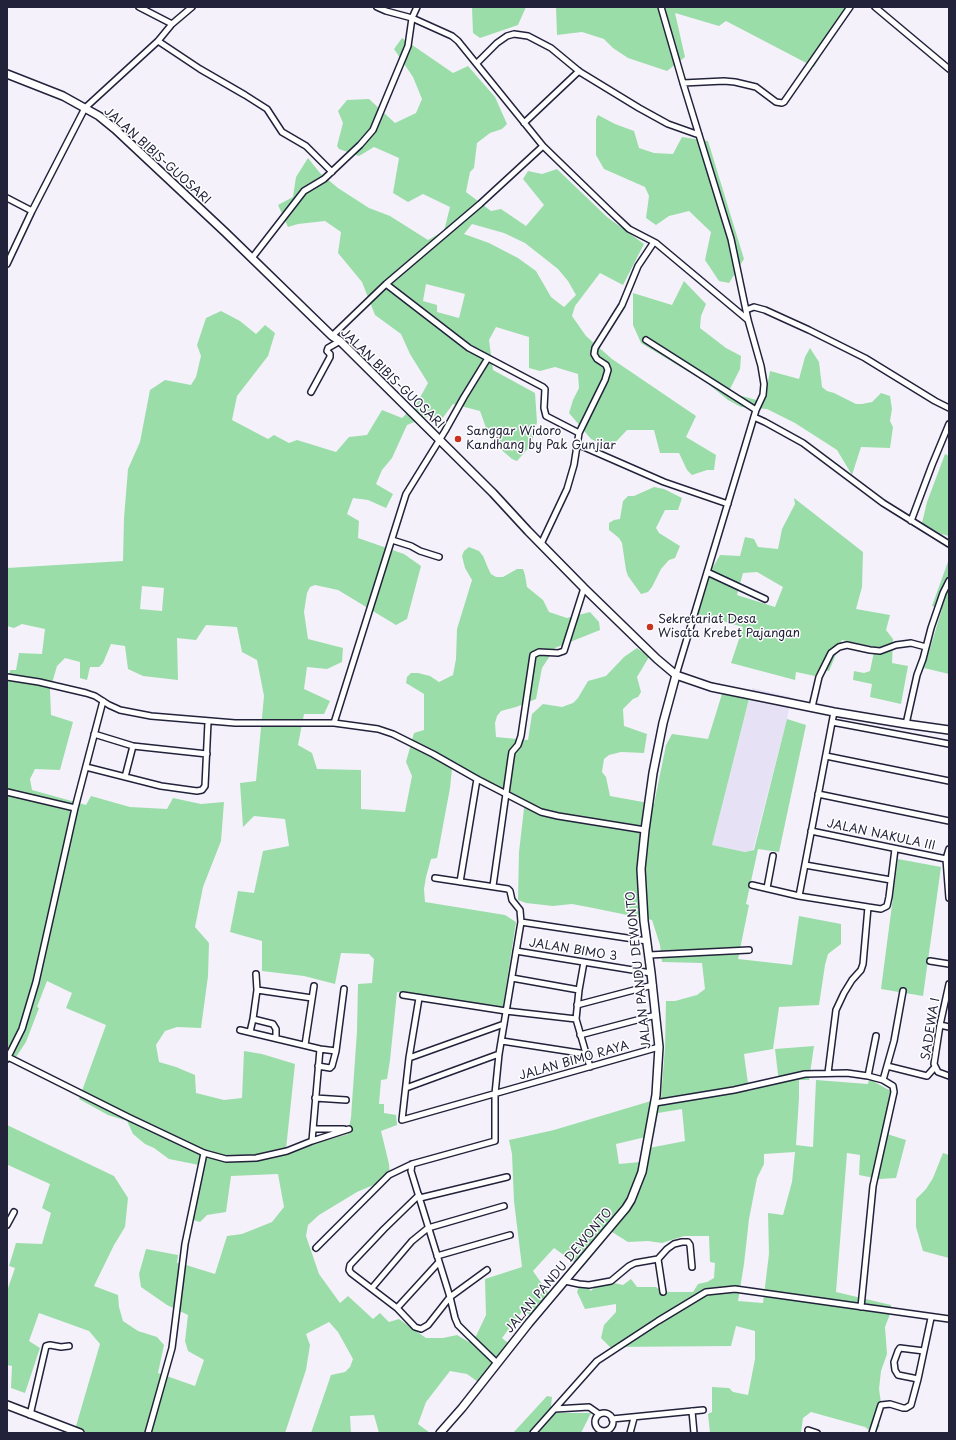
<!DOCTYPE html>
<style>
body{margin:0}
#map{position:relative;width:956px;height:1440px;overflow:hidden;background:#f4f1fb;font-family:"Playpen Sans",sans-serif}
canvas{display:block}
.frame{position:absolute;inset:0;border:8px solid #22223b;pointer-events:none}
</style>
<div id="map">
<canvas width="956" height="1440"></canvas>
<div class="frame"></div>
</div>
<script>
const context = document.querySelector('canvas').getContext('2d');
context.lineJoin = 'round';
function fill(path, color) { context.fillStyle = color; context.fill(path, 'evenodd'); }
const toPath = rows => new Path2D(rows.map(r => 'M' + r).join(''));
function stroke(path, color, width, dash) { context.strokeStyle = color; context.lineWidth = width; context.lineCap = dash ? 'butt' : 'round'; context.setLineDash(dash || []); context.stroke(path); }
function label(font, color, halo, rows, align = 'center') {
  context.font = font + ' "Playpen Sans",sans-serif'; context.lineWidth = 3; context.setLineDash([]); context.textBaseline = 'middle'; context.strokeStyle = halo; context.fillStyle = color; for (const [text, x, y, turn = 0] of rows) {
    context.save(); context.translate(x, y); context.rotate((+turn || 0) * Math.PI / 180); context.textAlign = isNaN(turn) ? turn : align; if (halo) context.strokeText(text, 0, 0); context.fillText(text, 0, 0); context.restore();
  }
}
const built = toPath([
 [752,688,791,697,787,719,753,850,745,852,712,845]
]);
const green = toPath([
 [472,7,526,7,518,25,480,38,473,33],
 [556,7,850,7,814,67,726,21,719,26,675,13,685,57,667,71,628,58,613,48,604,39,582,32,557,35],
 [402,38,453,73,468,66,495,97,507,124,502,129,490,133,477,143,474,168,470,172,466,192,491,211,501,209,526,226,544,205,523,179,528,171,542,174,557,169,607,217,644,244,623,285,600,273,575,306,572,316,586,336,612,359,696,416,686,437,716,455,714,470,707,470,692,475,687,470,679,453,660,453,654,430,627,430,610,448,591,439,569,413,573,400,579,388,578,374,555,367,540,371,529,368,529,337,496,327,489,340,493,370,535,393,537,422,531,445,517,461,512,459,497,446,489,436,480,411,453,404,439,423,429,416,407,425,392,458,382,470,376,484,393,494,386,508,368,500,353,498,347,514,359,521,358,538,404,554,421,566,407,619,396,625,338,590,315,585,310,587,307,593,304,612,308,639,343,648,342,662,327,669,307,667,304,689,330,701,324,714,304,714,298,745,312,753,317,769,361,770,361,809,405,812,412,776,406,762,414,733,424,730,424,694,406,683,407,677,411,673,418,673,430,676,439,682,453,675,456,659,457,629,472,580,465,568,462,556,464,551,469,547,479,551,483,556,488,568,491,574,496,577,503,577,517,569,523,569,525,575,527,587,543,600,549,612,567,618,590,612,599,622,600,630,555,648,542,668,536,699,516,707,501,711,497,716,495,723,496,737,528,740,532,714,543,704,562,707,573,703,578,698,588,681,606,676,624,657,637,648,649,657,637,677,641,692,638,697,633,699,623,709,624,726,647,734,644,753,621,752,609,755,604,759,602,772,606,777,610,796,654,804,666,745,672,734,708,739,722,694,749,699,712,845,745,852,754,850,787,719,806,725,779,852,758,849,746,904,749,905,738,959,792,965,799,916,841,924,841,944,828,954,825,965,819,1005,779,1007,773,1049,744,1054,749,1091,779,1083,775,1049,814,1046,809,1080,799,1080,799,1098,796,1145,813,1147,816,1080,868,1084,869,1079,889,1090,898,1092,887,1134,906,1140,896,1178,879,1179,859,1175,860,1155,847,1153,836,1292,891,1305,890,1314,885,1327,887,1354,881,1371,879,1389,881,1403,875,1413,873,1423,880,1425,876,1433,873,1433,865,1427,811,1412,803,1418,801,1432,802,1433,710,1433,708,1414,712,1412,712,1387,729,1388,733,1392,748,1395,755,1359,755,1331,736,1326,731,1346,610,1347,601,1338,604,1325,616,1312,616,1304,585,1309,577,1292,581,1281,591,1291,594,1288,614,1283,623,1285,631,1279,637,1287,656,1287,660,1290,669,1292,693,1292,698,1284,707,1282,714,1278,715,1263,710,1262,709,1236,684,1236,662,1243,648,1241,628,1242,612,1232,582,1268,554,1248,533,1271,549,1294,530,1315,523,1310,502,1338,508,1343,478,1382,467,1374,450,1371,426,1402,418,1424,430,1433,379,1433,374,1415,350,1416,351,1433,311,1433,331,1375,345,1372,350,1367,353,1359,338,1332,329,1322,306,1334,310,1345,306,1370,285,1433,74,1433,100,1344,89,1331,39,1313,29,1341,40,1348,25,1393,11,1388,12,1366,7,1365,7,1291,15,1268,9,1266,16,1243,42,1244,51,1213,42,1208,50,1184,8,1165,7,1125,114,1176,128,1198,125,1227,114,1245,94,1286,118,1295,119,1307,123,1321,138,1331,157,1337,164,1345,158,1373,195,1386,204,1360,188,1351,185,1341,188,1315,167,1305,141,1287,139,1274,146,1249,178,1255,177,1263,186,1265,215,1274,227,1236,242,1234,272,1222,284,1207,278,1174,231,1176,226,1212,207,1215,200,1222,193,1220,204,1166,169,1159,154,1148,145,1144,133,1134,127,1121,108,1115,79,1099,106,1025,66,1008,72,993,47,981,37,1007,39,1008,26,1042,12,1063,7,1060,7,689,10,670,16,670,19,653,42,654,45,629,22,624,14,628,7,626,7,568,123,561,124,518,128,469,140,442,150,390,165,380,191,385,196,377,201,356,197,345,206,318,221,311,240,321,256,334,265,325,275,333,268,356,237,396,232,420,268,439,274,435,289,443,297,440,336,452,349,437,367,435,382,410,402,418,417,403,428,383,410,354,401,334,375,315,362,282,338,253,341,232,325,221,298,224,288,227,278,205,293,197,296,177,308,158,320,173,338,188,369,208,390,216,428,240,444,231,450,207,423,194,408,202,393,193,399,158,374,147,359,156,339,149,337,146,343,123,338,111,347,100,369,99,395,123,416,113,422,99,413,77,394,49],
 [472,224,504,233,525,243,558,269,568,281,576,295,564,307,551,297,536,271,518,258,489,243,464,234],
 [426,284,465,294,459,318,437,312,437,305,423,301],
 [142,586,164,588,162,611,140,609],
 [206,625,237,627,242,652,257,660,264,696,256,781,240,783,243,827,254,816,285,819,289,846,263,851,254,893,238,891,230,932,262,941,262,971,304,976,335,984,341,953,369,954,374,959,372,983,358,984,357,1031,351,1117,348,1134,317,1143,293,1152,286,1149,295,1064,262,1054,244,1051,242,1098,224,1100,196,1093,195,1075,176,1067,159,1062,156,1045,165,1031,177,1027,201,1028,208,976,209,943,195,927,203,887,221,841,224,802,201,804,173,798,167,809,130,807,91,796,86,805,32,790,30,779,35,769,60,770,73,722,51,715,50,690,57,666,65,658,80,662,80,678,87,680,90,667,99,667,103,663,111,644,125,646,128,669,143,676,178,680,177,638,196,640],
 [455,764,496,786,525,800,519,852,518,900,526,903,553,906,572,904,588,907,652,920,660,945,662,962,702,963,705,989,697,995,675,1001,666,1001,665,1048,661,1098,554,1130,509,1140,512,1154,514,1201,522,1267,485,1279,486,1315,476,1336,469,1342,457,1335,443,1338,426,1338,399,1319,389,1322,380,1313,373,1319,348,1296,340,1303,319,1274,306,1236,308,1225,319,1215,357,1192,390,1178,389,1164,381,1131,397,1125,396,1115,384,1113,384,1104,379,1104,381,1080,387,1079,390,1060,397,992,503,1007,516,922,505,915,425,902,424,889,426,877,431,859,437,858,450,788,452,769],
 [682,1109,685,1141,644,1149,640,1162,619,1164,616,1144,654,1135,658,1113],
 [795,1152,792,1182,783,1215,768,1213,769,1254,763,1303,738,1301,744,1264,749,1219,757,1178,764,1164,764,1154],
 [598,115,615,124,634,131,639,148,654,153,673,154,682,137,708,141,744,259,729,283,719,281,705,260,711,232,689,211,669,216,656,225,646,218,649,196,645,187,604,169,596,155,596,119],
 [684,281,706,304,701,316,700,328,726,348,741,356,740,369,730,389,738,395,764,402,770,371,799,379,805,357,810,348,819,362,822,387,827,391,834,393,856,404,862,404,872,402,881,393,890,396,892,409,890,421,893,427,890,448,861,447,852,475,837,450,795,423,767,409,741,407,728,400,707,383,641,343,633,325,633,293,672,305],
 [945,454,949,456,949,536,941,534,922,523,927,502],
 [654,487,664,489,682,498,678,510,665,510,656,528,659,533,680,546,675,558,669,560,661,569,652,587,648,592,641,594,628,576,626,570,622,543,619,538,609,530,609,523,614,520,620,519,623,501,628,496,634,496],
 [794,498,863,552,862,587,856,609,890,615,886,630,893,639,892,663,908,666,901,704,870,697,872,684,853,680,854,671,864,673,870,671,875,647,842,640,829,671,819,669,815,676,796,672,795,680,731,663,743,627,698,614,713,567,720,555,740,556,745,537,754,539,758,547,778,549,782,529,795,504],
 [757,572,783,587,775,607,737,595,743,573],
 [949,559,949,674,924,668,942,609,932,606],
 [898,859,941,867,923,996,881,989],
 [943,1153,949,1155,949,1258,923,1251,916,1227,916,1199,926,1189,933,1178],
 [547,1396,552,1397,551,1406,557,1413,591,1413,581,1433,513,1433]
]);
const street = toPath([
 [139,7,172,24],
 [377,7,386,11,412,18,452,36,458,41,543,146,612,213,629,229,656,243,748,320],
 [661,7,683,83,731,239,748,320,761,366,764,384,763,395,756,410,676,675],
 [875,7,949,69],
 [158,41,200,69,245,95,267,109,282,132,306,146,332,172],
 [477,63,497,43,507,36,514,34,528,36,551,48,580,72,639,108,668,124,699,135],
 [683,83,724,81,735,82,756,87,776,102,782,103,784,102,850,7],
 [524,123,579,71],
 [7,198,32,211],
 [252,258,304,191,324,179,360,145,373,130,408,46,412,18,417,7],
 [7,264,32,211,85,108,158,41,172,24,192,7],
 [386,284,469,348,543,387,545,389,544,408,546,416,579,433],
 [746,310,754,307,765,310,809,330,865,358,935,401,949,408],
 [332,336,386,284,480,204,543,146],
 [646,340,756,410],
 [311,392,330,357,330,354,327,351,328,348,340,341],
 [754,417,765,422,803,443,883,503,949,544],
 [577,444,664,482,728,504],
 [911,521,932,465,949,424],
 [392,540,411,546,420,551,439,557],
 [541,544,567,489,574,465,579,433,605,380,608,370,606,365,597,359,594,354,595,348,622,305,638,266,654,242],
 [707,572,765,599],
 [7,677,39,682,86,693,95,696,109,705,120,710,151,716,235,723,334,723,378,729,393,734,433,754,477,779,541,812,558,816,645,830],
 [812,707,819,677,831,653,839,647,847,645,870,650,880,651,896,645,911,643,926,647],
 [832,722,949,744],
 [334,723,406,494,445,431,464,397,488,358],
 [906,724,917,675,923,659,931,628,943,593,949,581],
 [94,734,133,746,207,754],
 [826,756,949,781],
 [86,767,161,786,197,791,202,790,205,786,208,722],
 [125,777,133,746],
 [7,792,75,808],
 [818,794,949,821],
 [811,831,946,859],
 [949,849,946,859,949,898],
 [805,865,891,880],
 [460,882,477,779],
 [752,885,799,896,868,907],
 [493,886,511,758,512,752,518,745,521,736,533,655,539,652,558,653,564,651,584,588],
 [767,888,773,856],
 [799,896,834,712],
 [521,922,647,941],
 [516,951,651,973],
 [649,955,749,950],
 [930,961,949,964],
 [584,962,579,990,576,1019,590,1067],
 [512,978,579,990],
 [949,984,940,1025,934,1064,938,1072,949,1076],
 [257,990,312,998],
 [403,995,506,1011,576,1019],
 [419,998,409,1058,504,1024],
 [577,1005,653,985],
 [253,1019,273,1024,276,1029,276,1038],
 [940,1025,949,1027],
 [240,1030,320,1049,336,1051,344,989],
 [250,1032,253,1019,257,990,256,974],
 [580,1035,656,1015],
 [502,1041,586,1054],
 [305,1045,314,986],
 [8,1057,130,1118,204,1153,226,1159,256,1158,287,1151,312,1141,349,1129],
 [409,1058,402,1120,659,1047],
 [7,1059,22,1029,36,982,75,808,103,701],
 [318,1066,330,1068,332,1066,336,1051],
 [887,1066,927,1076,935,1067],
 [828,1073,836,1010,844,993,852,980,861,970,863,964,868,907,881,909,887,906,889,897,895,849],
 [868,1076,876,1036],
 [406,1088,499,1054],
 [315,1098,346,1100],
 [655,1103,734,1090,805,1074,847,1073,868,1076,883,1080],
 [313,1129,344,1129],
 [312,1141,320,1049],
 [412,1164,411,1171,450,1297,455,1318,458,1325,466,1333,497,1363],
 [419,1195,384,1229,350,1265,349,1270,351,1273,397,1308,415,1327,421,1329,428,1325,450,1297,487,1270],
 [420,1198,507,1177],
 [7,1225,14,1212],
 [316,1248,389,1175,412,1164,495,1141,495,1094,499,1054,521,922,520,910,512,900,510,891,508,889,435,878],
 [437,1256,510,1235],
 [658,1259,663,1292],
 [565,1281,579,1284,589,1285,611,1281,629,1266,635,1263,658,1259,667,1249,674,1244,682,1242,688,1242,690,1245,692,1267],
 [372,1288,412,1241,428,1228,504,1206],
 [861,1307,873,1186,894,1092,893,1086,883,1080,894,1041,903,991],
 [397,1308,439,1262],
 [918,1379,898,1375,895,1370,894,1362,898,1351,900,1348,924,1351],
 [555,1409,589,1407,599,1414],
 [692,1411,694,1433],
 '595 1422a9 9 0 1 1 18 0a9 9 0 1 1-18 0Z',
 [30,1415,46,1346,50,1345,61,1347,69,1346],
 [612,1419,703,1410],
 [808,1430,817,1433],
 [148,1433,172,1348,185,1244,204,1153],
 [533,1433,597,1361,658,1321,706,1292,735,1289,949,1319],
 [630,1433,634,1418],
 [872,1433,881,1405,890,1404,903,1408,906,1408,911,1405,918,1379,931,1318]
]);
const secondary = toPath([
 [7,74,63,96,99,116,115,129,226,233,332,336,340,341,493,493,528,531,584,588,657,659,676,675,711,687,834,712,906,724,949,730],
 [7,1405,80,1433],
 [440,1433,462,1408,529,1323,626,1208,631,1200,642,1172,656,1095,659,1047,651,973,644,921,641,869,645,830,653,773,663,723,676,675]
]);
const markers = [
 [458,439,4,"#c8321e"],
 [650,627,4,"#c8321e"]
];
const streetNames = [
 ["JALAN BIBIS-GUOSARI",157,156,42],
 ["JALAN BIBIS-GUOSARI",392,379,44],
 ["JALAN NAKULA III",881,835,12],
 ["JALAN BIMO 3",573,950,9],
 ["JALAN PANDU DEWONTO",639,970,-96],
 ["SADEWA I",931,1029,-81],
 ["JALAN BIMO RAYA",574,1061,-16],
 ["JALAN PANDU DEWONTO",559,1271,-50]
];
const poiNames = [
 ["Sanggar Widoro",466,432],
 ["Kandhang by Pak Gunjiar",466,446],
 ["Sekretariat Desa",658,620],
 ["Wisata Krebet Pajangan",658,634]
];
fill(built, '#e7e1f6');
fill(green, '#9bdda8');
stroke(street, '#22223b', 8);
stroke(secondary, '#22223b', 10);
stroke(street, '#fff', 5);
stroke(secondary, '#fff', 7);
for (const [x, y, r, color] of markers) { const dot = new Path2D(); dot.arc(x, y, r, 0, 2 * Math.PI); context.fillStyle = color; context.fill(dot); stroke(dot, '#fff', 1.5); }
label('12px', '#22223b', '#fff', streetNames);
label('12px', '#22223b', '#fff', poiNames, 'left');
</script>
